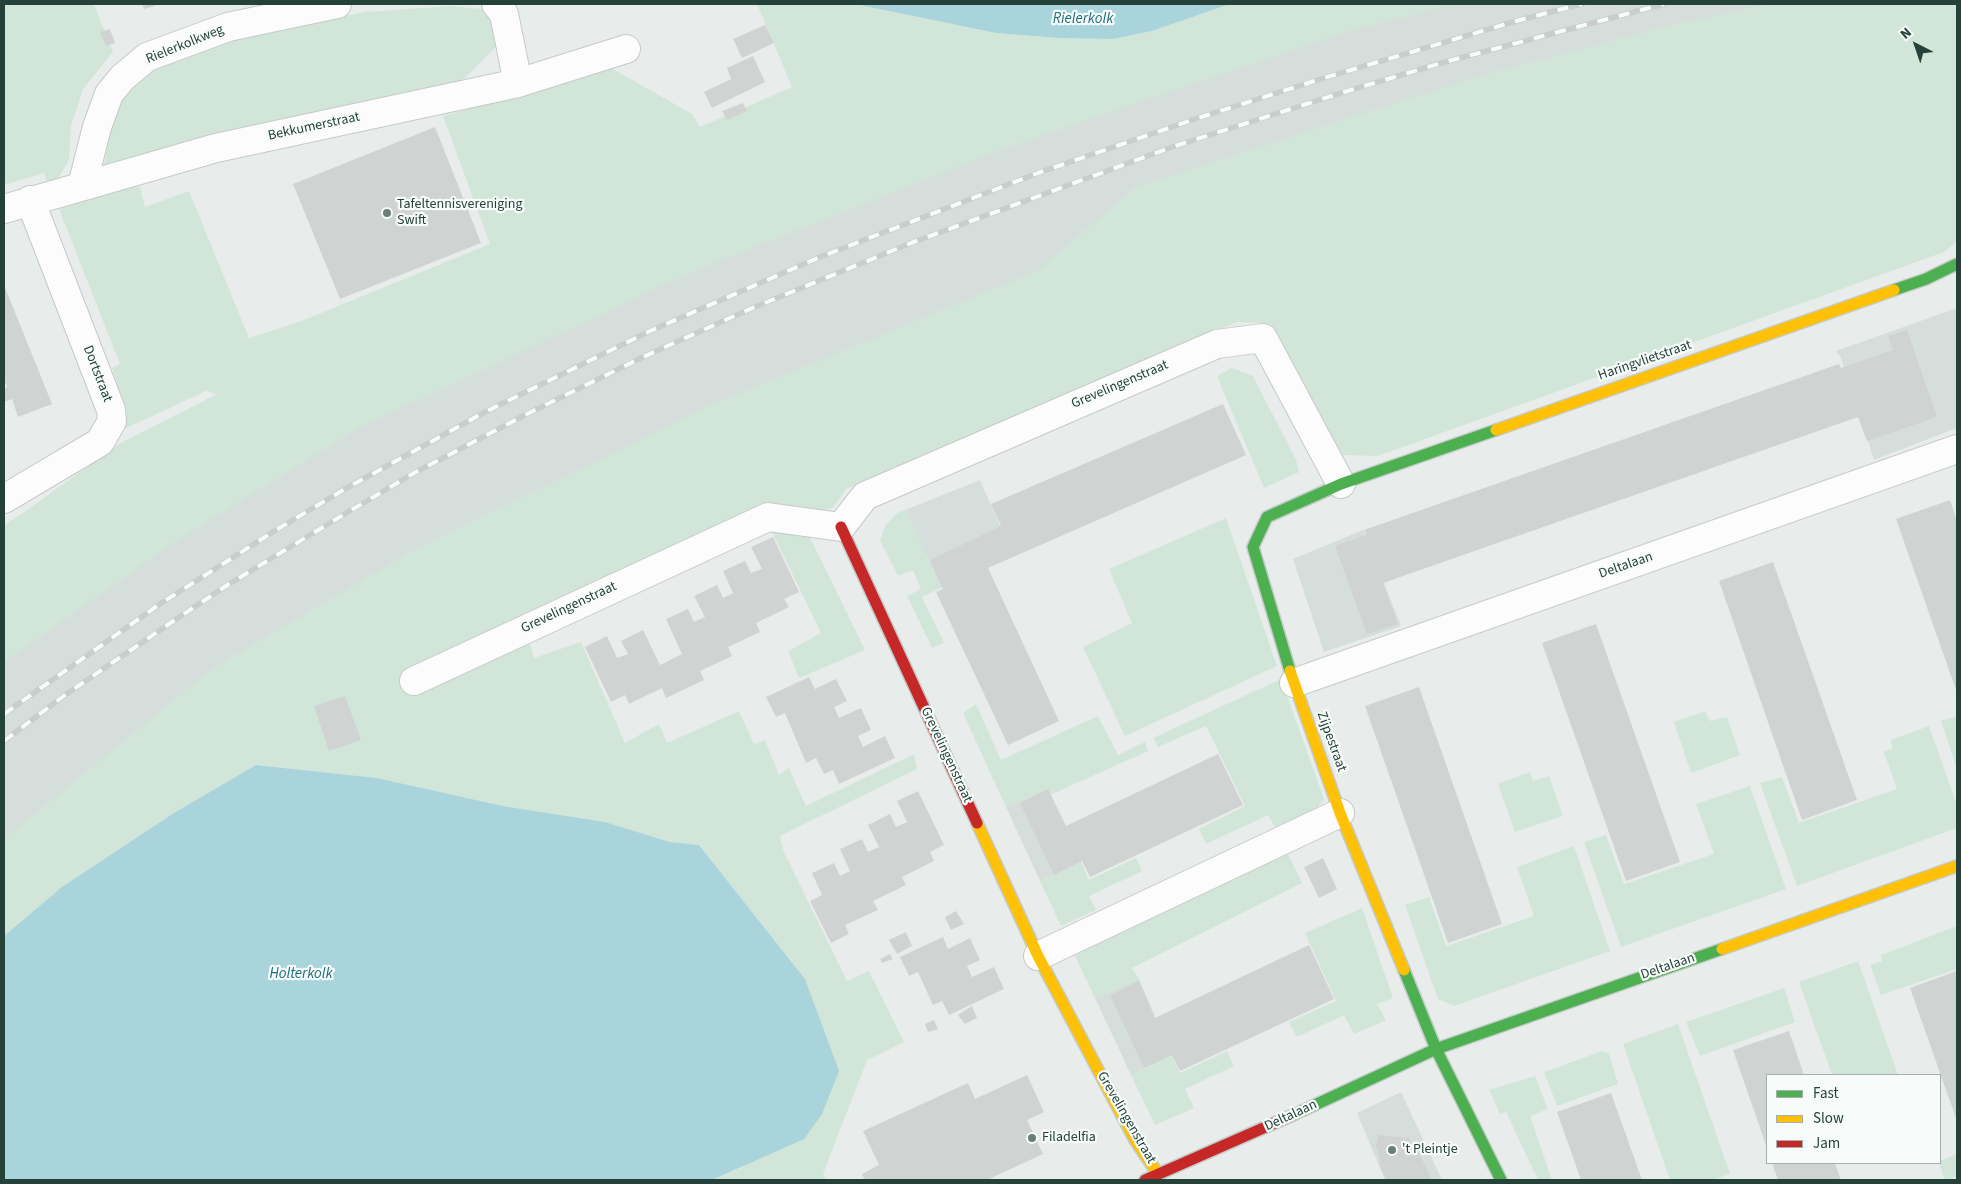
<!DOCTYPE html>
<style>
body{margin:0}
#map{position:relative;width:1961px;height:1184px;overflow:hidden;background:#e8edeb;font-family:"Source Sans 3",sans-serif}
canvas{display:block}
.frame{position:absolute;inset:0;border:5px solid #24423a;pointer-events:none}
.legend{position:absolute;left:1766px;top:1074px;width:175px;height:90px;box-sizing:border-box;background:#f7fbf9;border:1px solid #a3b1ad;margin:0;padding:6px 9px;list-style:none;font-size:15px;color:#24423a}
.legend li{display:flex;align-items:center;gap:10px;height:25px}
.legend b{width:25px;border:1px solid #a3b1ad}
.north{position:absolute;left:1891px;top:20px;width:50px;height:50px;-webkit-text-stroke:4px #f7fbf9;paint-order:stroke;rotate:319deg;font-size:14px;font-weight:700;line-height:20px;text-align:center;color:#24423a}
.north::after{content:'';display:block;margin:auto;width:18px;height:22px;background:#24423a;clip-path:polygon(50% 0,100% 100%,50% 72%,0 100%)}
</style>
<div id="map">
<canvas width="1961" height="1184"></canvas>
<div class="frame"></div>
<ul class="legend">
<li><b style="height:6px;background:#4caf50"></b>Fast</li>
<li><b style="height:6px;background:#ffc107"></b>Slow</li>
<li><b style="height:6px;background:#c62828"></b>Jam</li>
</ul>
<div class="north">N</div>
</div>
<script>
const context = document.querySelector('canvas').getContext('2d');
context.lineJoin = 'round';
function fill(path, color) { context.fillStyle = color; context.fill(path, 'evenodd'); }
const toPath = rows => new Path2D(rows.map(r => 'M' + r).join(''));
function stroke(path, color, width, dash) { context.strokeStyle = color; context.lineWidth = width; context.lineCap = dash ? 'butt' : 'round'; context.setLineDash(dash || []); context.stroke(path); }
function label(font, color, halo, rows, align = 'center') {
  context.font = font + ' "Source Sans 3",sans-serif'; context.lineWidth = 4.5; context.setLineDash([]); context.textBaseline = 'middle'; context.strokeStyle = halo; context.fillStyle = color; for (const [text, x, y, turn = 0] of rows) {
    context.save(); context.translate(x, y); context.rotate((+turn || 0) * Math.PI / 180); context.textAlign = isNaN(turn) ? turn : align; if (halo) context.strokeText(text, 0, 0); context.fillText(text, 0, 0); context.restore();
  }
}
const built = toPath([
 [1303,4,1957,4,1543,114,256,765,174,813,62,887,4,936,4,632,511,334],
 [1957,308,1957,428,1874,460,1841,358,1836,351],
 [980,480,1013,556,941,588,905,510],
 [1363,530,1401,626,1324,652,1293,559],
 [1047,788,1081,862,1040,881,1006,807],
 [1139,979,1172,1056,1131,1075,1095,998],
 [1401,1092,1442,1180,1385,1180,1357,1113]
]);
const green = toPath([
 [4,4,90,4,95,7,113,52,83,89,71,126,69,160,58,179,47,182,44,173,4,185],
 [757,4,855,4,996,33,1058,38,1113,39,1152,31,1230,4,1455,4,1346,32,1005,148,694,271,359,428,179,539,4,662,4,525,26,511,119,444,217,394,206,391,122,430,125,409,112,368,120,364,59,209,125,188,140,187,145,207,189,191,249,338,299,322,490,244,443,116,611,68,692,114,700,127,792,87],
 [1768,4,1957,4,1957,241,1944,252,1378,456,1343,455,1276,342,1262,323,1237,322,1124,372,846,489,833,508,815,512,777,503,748,513,526,629,534,658,581,642,625,743,659,724,667,743,739,711,754,744,765,740,779,775,789,768,806,806,914,754,917,769,780,836,783,850,847,981,869,971,904,1042,867,1060,823,1174,826,1180,712,1180,745,1166,805,979,699,845,670,842,605,822,503,806,377,778,256,765,174,813,62,887,4,936,4,839,212,669,412,551,709,406,1037,271,1136,187,1473,78,1664,27],
 [450,6,495,10,499,44,464,79,416,93,104,167,112,112,137,74,225,39,365,12],
 [1232,368,1253,376,1296,460,1299,472,1264,488,1217,376],
 [905,510,941,588,922,597,944,643,932,648,907,596,921,589,913,570,898,576,880,541,886,524,897,513],
 [1226,518,1277,666,1125,736,1083,647,1132,623,1109,569],
 [769,526,805,527,865,650,799,678,788,651,821,633],
 [1281,679,1324,799,1315,811,1275,827,1268,815,1206,844,1199,829,1245,806,1206,726,1158,747,1153,738],
 [976,704,1001,760,1098,716,1118,755,1145,742,1148,751,1050,795,1047,788,1006,807,963,713],
 [1705,711,1710,721,1727,717,1740,755,1691,773,1674,722],
 [1957,716,1957,769,1941,721],
 [1929,726,1957,805,1957,828,1797,886,1760,783,1782,777,1799,823,1897,789,1884,752,1893,748,1890,740],
 [1530,772,1533,781,1549,776,1563,816,1515,832,1498,784],
 [1750,786,1786,889,1621,947,1584,842,1606,835,1624,884,1714,854,1696,804],
 [1574,846,1610,951,1454,1006,1438,999,1405,905,1429,897,1446,946,1534,916,1517,867],
 [1287,852,1302,883,1132,968,1139,979,1095,998,1073,952],
 [1136,858,1142,871,1089,896,1096,910,1061,926,1040,881,1081,862,1089,880],
 [1362,908,1393,998,1377,1004,1386,1020,1354,1034,1344,1015,1297,1037,1289,1022,1336,1001,1305,933],
 [1957,926,1957,969,1881,995,1870,965,1882,961,1881,955],
 [1858,961,1898,1075,1832,1075,1799,982],
 [1784,988,1795,1022,1700,1056,1686,1022],
 [1678,1024,1730,1174,1713,1180,1670,1180,1623,1044],
 [1227,1051,1234,1066,1185,1089,1194,1108,1155,1125,1131,1075,1172,1056,1180,1073],
 [1602,1051,1609,1053,1618,1084,1557,1106,1544,1072],
 [1535,1076,1548,1109,1530,1116,1552,1180,1538,1180,1506,1112,1500,1114,1489,1090],
 [1957,1154,1957,1177,1945,1180,1939,1163,1940,1161]
]);
const water = toPath([
 [855,4,1230,4,1152,31,1113,39,1058,38,996,33],
 [256,765,377,778,503,806,605,822,670,842,699,845,805,979,839,1071,822,1114,804,1139,712,1180,4,1180,4,936,62,887,174,813]
]);
const building = toPath([
 [142,4,154,4,155,6,144,9],
 [765,25,774,43,742,58,733,39],
 [110,29,115,43,106,46,100,32],
 [753,56,765,82,712,108,704,92,731,79,727,68],
 [743,103,747,111,727,120,722,111],
 [435,127,481,243,340,299,293,184],
 [4,285,52,404,18,417,12,399,4,402,4,389,7,387,4,379],
 [1907,330,1937,417,1867,441,1858,417,1383,583,1398,624,1367,634,1335,546,1366,535,1364,530,1839,364,1841,368,1893,350,1888,336],
 [1223,404,1246,455,988,568,1059,721,1008,745,936,592,943,589,930,560,1001,526,991,504],
 [1950,500,1957,521,1957,693,1896,519],
 [773,537,799,592,784,599,789,607,756,623,760,632,728,647,732,656,700,671,704,680,666,698,662,688,629,704,625,695,611,702,585,647,607,636,617,658,628,654,621,641,643,630,660,665,682,654,666,619,688,609,694,622,705,617,694,596,717,585,723,598,733,593,723,571,745,561,751,573,762,569,751,547],
 [1773,562,1857,800,1802,820,1719,581],
 [1596,624,1680,862,1626,881,1542,643],
 [809,677,815,689,836,679,847,701,834,707,839,718,861,708,871,730,858,736,863,747,885,736,895,758,839,784,833,770,824,774,816,758,806,763,785,713,776,717,766,697],
 [1419,687,1502,924,1448,943,1365,706],
 [345,696,361,740,329,751,314,706],
 [1218,754,1243,805,1090,877,1082,861,1054,875,1020,803,1048,789,1066,826],
 [918,791,944,845,930,852,934,861,902,877,906,885,873,901,878,910,845,925,849,934,831,943,810,901,822,895,812,873,834,863,840,876,850,871,840,849,862,839,868,852,879,847,868,825,890,814,896,827,907,822,897,801],
 [1323,858,1337,889,1319,898,1304,867],
 [956,911,964,924,951,930,945,917],
 [906,932,912,946,897,954,889,940],
 [943,937,948,949,970,938,980,960,967,966,972,977,994,967,1004,989,949,1015,942,1001,933,1005,918,972,909,976,900,957],
 [1309,945,1334,999,1180,1071,1172,1055,1144,1068,1110,995,1139,981,1155,1018],
 [890,954,893,959,882,963,880,959],
 [1957,971,1957,1121,1910,988],
 [972,1006,977,1018,965,1024,958,1015],
 [934,1020,938,1029,928,1032,925,1024],
 [1789,1031,1804,1075,1767,1075,1767,1148,1733,1050],
 [1027,1075,1044,1112,1027,1120,1043,1154,987,1180,865,1180,862,1174,879,1165,863,1131,968,1083,975,1099],
 [1611,1093,1642,1180,1581,1180,1557,1112],
 [1378,1135,1409,1138,1414,1147,1416,1147,1432,1180,1387,1180,1379,1164,1381,1163,1376,1146],
 [1772,1163,1835,1163,1841,1180,1778,1180]
]);
const street = toPath([
 [496,4,504,14,518,83],
 [82,186,97,127,109,94,122,78,147,57,228,27,337,4],
 [4,209,216,148,518,83,626,49],
 [4,499,100,442,112,421,111,410,30,200],
 [414,681,768,517,841,527,865,496,1217,344,1263,338,1341,484],
 [1294,683,1957,449],
 [1038,956,1340,813]
]);
const fast = toPath([
 [1894,290,1926,279,1957,264],
 [1290,671,1253,547,1267,517,1341,484,1496,430],
 [1404,970,1436,1049,1501,1180],
 [1293,1115,1436,1049,1722,949]
]);
const slow = toPath([
 [1496,430,1894,290],
 [1290,671,1340,813,1404,970],
 [977,823,1038,956,1135,1140,1158,1174],
 [1722,949,1957,866]
]);
const jam = toPath([
 [841,527,977,823],
 [1145,1180,1293,1115]
]);
const rail = toPath([
 [4,714,160,604,276,530,345,489,485,412,650,331,820,257,1038,173,1198,118,1324,78,1516,21,1582,4],
 [4,741,65,695,172,622,229,584,343,515,414,473,527,414,643,357,750,309,911,243,1172,147,1344,92,1445,62,1664,4]
]);
const markers = [
 [387,213,5,"#697e78"],
 [1032,1138,5,"#697e78"],
 [1392,1150,5,"#697e78"]
];
const streetNames = [
 ["Rielerkolkweg",185,45,-22],
 ["Bekkumerstraat",314,127,-12],
 ["Haringvlietstraat",1645,361,-19],
 ["Dortstraat",97,374,69],
 ["Grevelingenstraat",1120,385,-23],
 ["Deltalaan",1626,566,-19],
 ["Grevelingenstraat",569,608,-25],
 ["Zijpestraat",1331,742,70],
 ["Grevelingenstraat",946,755,65],
 ["Deltalaan",1668,967,-19],
 ["Deltalaan",1291,1116,-25],
 ["Grevelingenstraat",1126,1118,60]
];
const poiNames = [
 ["Tafeltennisvereniging",397,205],
 ["Swift",397,221],
 ["Filadelfia",1042,1138],
 ["'t Pleintje",1402,1150]
];
const waterNames = [
 ["Rielerkolk",1083,20],
 ["Holterkolk",301,975]
];
fill(built, '#d6dedb');
fill(green, '#d1e6d8');
fill(water, '#a9d4db');
fill(building, '#cfd4d2');
stroke(street, '#c5cac8', 30);
stroke(fast, '#c3cbc8', 14);
stroke(slow, '#c3cbc8', 14);
stroke(jam, '#c3cbc8', 14);
stroke(street, '#fcfcfc', 28);
stroke(fast, '#4caf50', 11);
stroke(slow, '#ffc107', 11);
stroke(jam, '#c62828', 11);
stroke(rail, '#c9cdcc', 5.5);
stroke(rail, '#f7fbf9', 4, [11]);
for (const [x, y, r, color] of markers) { const dot = new Path2D(); dot.arc(x, y, r, 0, 2 * Math.PI); context.fillStyle = color; context.fill(dot); stroke(dot, '#f7fbf9', 2); }
label('14px', '#24423a', '#f7fbf9', streetNames);
label('14px', '#24423a', '#f7fbf9', poiNames, 'left');
label('italic 15px', '#1c6f80', '#f7fbf9', waterNames);
</script>
